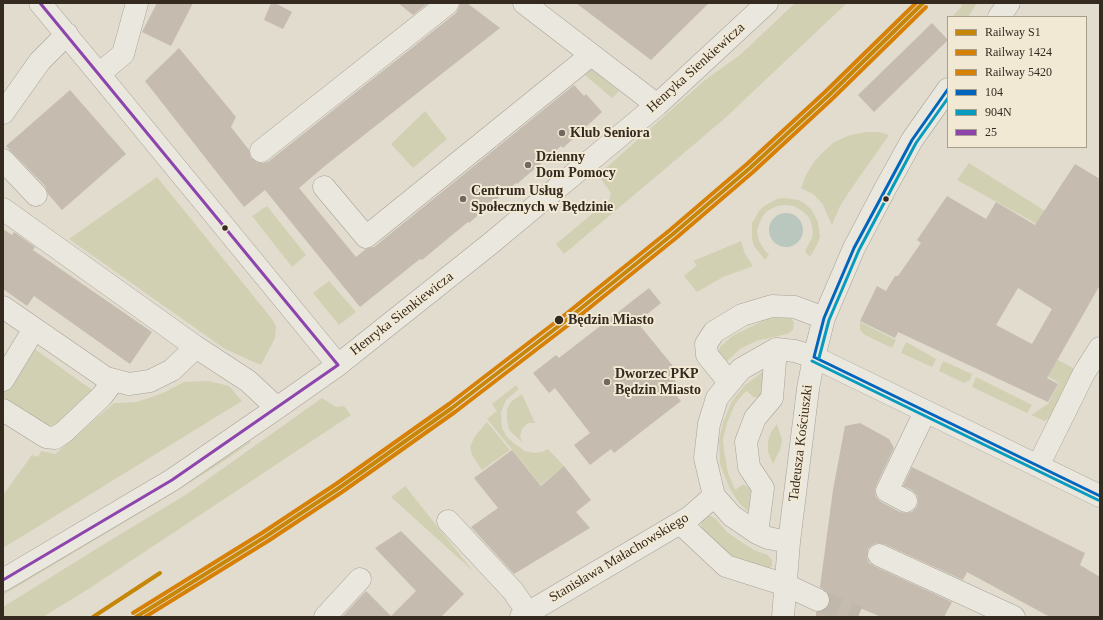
<!DOCTYPE html>
<meta charset="utf-8">
<style>
body{margin:0}
#map{position:relative;width:1103px;height:620px;overflow:hidden;background:#e2dcce;font-family:"Times New Roman",serif}
canvas{display:block}
.frame{position:absolute;inset:0;border:4px solid #352a20;pointer-events:none}
.legend{position:absolute;left:947px;top:16px;width:140px;height:132px;box-sizing:border-box;background:#f2e9d5;border:1px solid #a69d8d;margin:0;padding:5px 7px;list-style:none;font-size:12px;color:#352a20}
.legend li{display:flex;align-items:center;gap:8px;height:20px}
.legend b{width:20px;border:1px solid #a69d8d}
</style>
<div id="map">
<canvas width="1103" height="620"></canvas>
<div class="frame"></div>
<ul class="legend">
<li><b style="height:5px;background:#c68708"></b>Railway S1</li>
<li><b style="height:5px;background:#d78006"></b>Railway 1424</li>
<li><b style="height:5px;background:#d78006"></b>Railway 5420</li>
<li><b style="height:5px;background:#0065bd"></b>104</li>
<li><b style="height:5px;background:#059cbd"></b>904N</li>
<li><b style="height:5px;background:#8e44ad"></b>25</li>
</ul>
</div>
<script>
const context = document.querySelector('canvas').getContext('2d');
context.lineJoin = 'round';
function fill(path, color) { context.fillStyle = color; context.fill(path, 'evenodd'); }
const toPath = rows => new Path2D(rows.map(r => 'M' + r).join(''));
function stroke(path, color, width, dash) { context.strokeStyle = color; context.lineWidth = width; context.lineCap = dash ? 'butt' : 'round'; context.setLineDash(dash || []); context.stroke(path); }
function label(font, color, halo, rows, align = 'center') {
  context.font = font + ' "Times New Roman",serif'; context.lineWidth = 4; context.setLineDash([]); context.textBaseline = 'middle'; context.strokeStyle = halo; context.fillStyle = color; for (const [text, x, y, turn = 0] of rows) {
    context.save(); context.translate(x, y); context.rotate((+turn || 0) * Math.PI / 180); context.textAlign = isNaN(turn) ? turn : align; if (halo) context.strokeText(text, 0, 0); context.fillText(text, 0, 0); context.restore();
  }
}
const green = toPath([
 [795,3,847,3,723,120,564,254,556,244,610,199,611,193,598,175,705,80,740,55],
 [959,3,977,3,968,17,952,17,962,6],
 [590,68,619,91,612,98,579,70],
 [425,111,447,139,413,168,391,144],
 [867,132,879,132,889,135,851,189,840,206,832,225,822,203,813,194,801,188,806,175,813,163,823,152,834,142,850,135],
 [969,163,1088,238,1082,249,957,180],
 [157,177,272,319,276,326,275,338,261,365,225,349,69,239],
 [784,198,799,200,804,203,811,209,818,222,820,236,818,243,810,257,805,251,812,238,813,232,811,222,808,216,802,211,794,206,785,205,777,206,767,211,762,217,758,227,757,231,759,241,766,252,769,254,765,260,754,246,752,239,752,223,759,211,764,206,777,199],
 [267,206,306,255,292,267,252,216],
 [741,241,745,254,753,266,723,277,697,292,684,276,697,265,693,261],
 [329,281,356,312,339,325,313,293],
 [784,316,791,318,794,323,793,330,787,334,756,341,740,349,725,363,717,354,720,347,732,336,765,320],
 [860,322,896,340,892,348,865,335,860,330],
 [906,342,936,359,932,367,901,353],
 [29,345,95,392,54,433,3,400,3,391],
 [1041,351,1077,370,1055,415,1045,421,1031,415,1048,404,1059,383,1031,366],
 [943,361,972,374,970,380,964,383,939,371],
 [768,368,761,397,753,397,747,391,743,394,735,404,727,423,723,439,724,450,728,473,735,490,742,485,745,485,753,491,752,515,739,503,729,487,720,464,719,440,723,423,732,401,745,385],
 [976,377,1032,405,1027,413,972,387],
 [208,381,229,386,242,401,3,548,3,495,32,455,38,457,41,451,55,454,114,403,137,402,163,393,184,382],
 [516,385,519,389,506,400,501,412,502,428,507,437,515,444,525,451,534,453,542,452,548,449,564,466,541,485,487,419,497,411,492,404],
 [522,394,535,423,528,423,522,429,520,437,523,443,512,433,509,429,507,420,507,410,509,405,512,401],
 [322,398,336,407,344,406,351,415,90,588,43,617,3,617,3,607,109,541,187,494],
 [487,422,510,450,482,470,472,455,470,447,475,436],
 [777,424,782,440,780,450,773,464,768,452,768,441,771,432],
 [250,441,251,442,227,459,172,494,3,595,3,593,94,539],
 [405,486,473,571,391,497],
 [710,515,716,519,727,532,740,541,754,550,768,555,772,560,772,566,767,571,729,556,702,530,701,523,703,518]
]);
const water = toPath([
 '769 230a17 17 0 1 1 34 0a17 17 0 1 1-34 0Z'
]);
const building = toPath([
 [157,3,193,3,171,46,142,32],
 [271,3,275,3,292,12,283,29,264,20],
 [398,3,428,3,413,15],
 [460,3,467,3,500,28,326,165,299,188,356,257,366,249,374,247,574,85,584,96,586,94,602,112,563,148,561,146,517,184,516,183,469,223,468,222,422,260,420,259,360,307,265,190,244,207,145,81,179,48,236,117,231,127,249,150,251,158,256,162,263,163,269,161,456,13,459,8],
 [576,3,709,3,651,60],
 [932,23,948,40,874,112,858,95],
 [70,90,126,154,62,210,48,194,45,186,6,146],
 [1075,164,1100,179,1100,285,1047,378,1058,384,1048,402,898,332,895,338,860,321,877,286,886,291,895,276,898,276,921,243,917,240,947,196,986,219,996,202,1035,225],
 [1018,288,1052,309,1032,344,996,325],
 [3,229,12,235,14,232,35,247,33,250,152,332,130,364,34,296,27,306,3,289],
 [649,288,661,303,637,322,677,371,671,376,680,387,674,393,681,401,614,453,611,449,590,465,574,445,590,433,555,388,549,393,533,373,556,355,559,358],
 [860,423,889,439,894,448,876,486,875,491,876,497,881,502,900,512,906,513,912,512,917,507,918,501,917,495,912,490,903,486,912,467,1085,553,1080,565,1100,577,1100,617,1050,617,967,572,963,580,884,544,878,543,872,545,868,549,867,557,869,563,874,566,952,602,944,617,881,617,860,608,858,617,816,617,816,612,819,612,825,610,829,606,830,599,828,593,820,587,833,490,845,426],
 [512,450,541,486,564,466,591,500,576,512,590,528,514,574,471,527,498,508,474,478],
 [401,531,464,594,441,617,342,617,366,591,391,616,416,591,375,548]
]);
const minorTunnel = toPath([
 [818,600,858,617]
]);
const minor = toPath([
 [40,3,99,74,338,365],
 [524,3,657,105],
 [999,17,1009,3],
 [99,74,123,54,137,3],
 [3,113,40,61,67,34],
 [261,151,448,3],
 [3,160,36,195],
 [324,187,366,237,591,55],
 [3,209,196,347,248,381,277,408],
 [3,307,106,378,129,384,150,381,172,370,196,347],
 [3,380,34,329],
 [729,382,707,355,706,344,714,332,742,315,772,306,795,307,824,318],
 [3,410,46,437,55,438,64,432,102,396,114,380],
 [1038,466,1084,373,1100,348],
 [906,501,887,491,925,412],
 [448,521,513,591,531,617],
 [680,523,726,566,786,585,818,600],
 [757,533,763,488,749,467,746,442,755,418,772,398,776,349],
 [789,542,768,538,757,533,732,516,714,496,705,458,709,424,717,398,741,369,776,349,795,351,814,357,1100,496],
 [879,555,1014,617],
 [3,580,172,480,277,408,338,365,490,244,657,105,767,3],
 [325,617,360,579],
 [521,617,690,517,714,496],
 [783,617,789,542,808,389,814,357,824,318,854,248,885,189,912,140,948,89]
]);
const bus1 = toPath([
 [814,357,1100,496],
 [814,357,824,318,854,248,912,140,948,89]
]);
const bus2 = toPath([
 [819,358,829,320,859,250,916,143,948,98],
 [812,361,1098,500]
]);
const bus3 = toPath([
 [40,3,338,365],
 [3,580,172,480,338,365]
]);
const rail1 = toPath([
 [93,617,160,573],
 [136,617,265,537,339,488,452,408,564,322,673,234,750,168,828,96,923,3]
]);
const rail2 = toPath([
 [145,617,268,541,342,492,455,412,567,326,676,238,753,172,831,100,926,7]
]);
const rail3 = toPath([
 [133,613,262,533,336,484,449,404,561,318,670,230,747,164,825,92,916,3]
]);
const markers = [
 [562,133,4,"#72685d"],
 [528,165,4,"#72685d"],
 [463,199,4,"#72685d"],
 [886,199,3.5,"#352a20"],
 [225,228,3.5,"#352a20"],
 [559,320,5,"#352a20"],
 [607,382,4,"#72685d"]
];
const streetNames = [
 ["Henryka Sienkiewicza",696,68,-42],
 ["Henryka Sienkiewicza",402,314,-38],
 ["Tadeusza Kościuszki",801,443,-83],
 ["Stanisława Małachowskiego",619,558,-31]
];
const poiNames = [
 ["Klub Seniora",570,133],
 ["Dzienny",536,157],
 ["Dom Pomocy",536,173],
 ["Centrum Usług",471,191],
 ["Społecznych w Będzinie",471,207],
 ["Dworzec PKP",615,374],
 ["Będzin Miasto",615,390]
];
const stopNames = [
 ["Będzin Miasto",568,320]
];
fill(green, '#d1d0b2');
fill(water, '#b9c7be');
fill(building, '#c5bbaf');
stroke(minorTunnel, '#bfb8ab', 22, [22, 11]);
stroke(minor, '#a7a197', 23);
stroke(minor, '#eae7df', 22);
stroke(bus1, '#0065bd', 3);
stroke(bus2, '#059cbd', 3);
stroke(bus3, '#8e44ad', 3);
stroke(rail1, '#c68708', 4);
stroke(rail2, '#d78006', 4);
stroke(rail3, '#d78006', 4);
for (const [x, y, r, color] of markers) { const dot = new Path2D(); dot.arc(x, y, r, 0, 2 * Math.PI); context.fillStyle = color; context.fill(dot); stroke(dot, '#f2e9d5', 1.5); }
label('14px', '#352a20', '#f2e9d5', streetNames);
label('bold 14px', '#352a20', '#f2e9d5', poiNames, 'left');
label('bold 14px', '#352a20', '#f2e9d5', stopNames, 'left');
</script>
